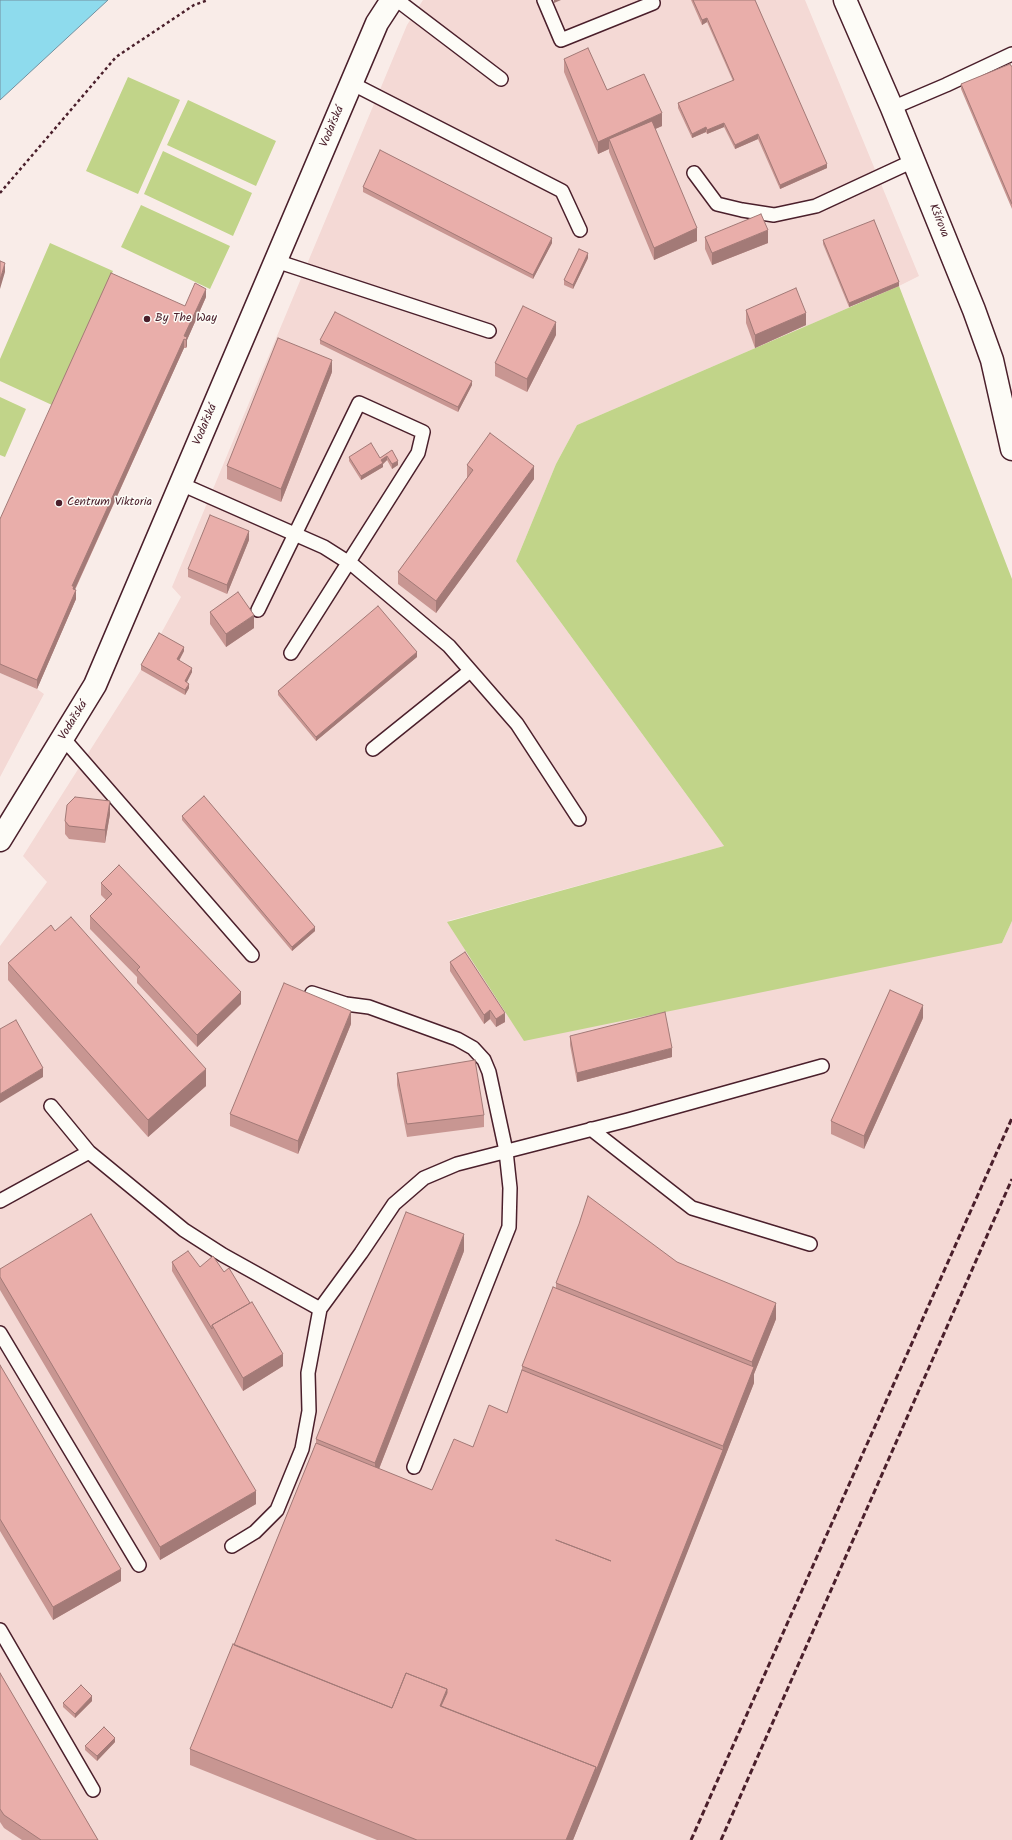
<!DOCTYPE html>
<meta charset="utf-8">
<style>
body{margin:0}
canvas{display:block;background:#f9ece8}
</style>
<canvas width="1012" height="1840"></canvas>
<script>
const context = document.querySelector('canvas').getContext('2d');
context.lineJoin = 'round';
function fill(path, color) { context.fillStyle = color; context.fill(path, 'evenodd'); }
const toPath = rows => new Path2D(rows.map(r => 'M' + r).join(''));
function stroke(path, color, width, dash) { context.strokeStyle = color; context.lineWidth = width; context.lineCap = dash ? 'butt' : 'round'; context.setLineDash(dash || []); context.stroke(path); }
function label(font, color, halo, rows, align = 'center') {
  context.font = font + ' Kalam,sans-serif'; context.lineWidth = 3; context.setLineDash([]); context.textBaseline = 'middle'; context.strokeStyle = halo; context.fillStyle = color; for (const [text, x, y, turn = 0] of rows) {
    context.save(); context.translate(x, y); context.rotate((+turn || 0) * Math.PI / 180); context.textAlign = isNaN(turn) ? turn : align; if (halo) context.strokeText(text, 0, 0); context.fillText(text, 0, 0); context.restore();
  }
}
const built = toPath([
 [423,0,805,0,919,276,899,286,577,425,556,464,516,561,724,846,448,921,1002,943,1012,921,1012,1840,0,1840,0,946,47,882,23,856,141,670,181,597,172,587,407,25],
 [0,673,37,689,44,694,0,777]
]);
const green = toPath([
 [128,77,180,100,138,194,86,171],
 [188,100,276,141,256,186,167,145],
 [163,151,252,193,233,236,144,194],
 [141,205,230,246,210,289,121,247],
 [50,243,113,271,52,405,0,381,0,359],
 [899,286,1012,579,1012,921,1002,943,524,1041,447,922,724,846,516,561,556,464,577,425],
 [0,397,26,409,5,457,0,455]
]);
const water = toPath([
 [0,0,108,0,0,100,0,0]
]);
const path = toPath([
 [0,193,116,57,194,5,208,0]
]);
const service = toPath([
 [397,0,501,79],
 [544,0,561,40,653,3],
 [351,83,562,191,580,230],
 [892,108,946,85,1012,54],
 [694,173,717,204,742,210,774,215,816,206,913,161],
 [276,261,489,331],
 [181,484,324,547,354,566,449,646,517,724,579,819],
 [258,610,359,403,423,432,418,453,291,653],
 [63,738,252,955],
 [373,749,470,671],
 [312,993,346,1004,369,1007,457,1039,473,1048,484,1060,489,1072,506,1151,510,1188,509,1227,414,1467],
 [51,1106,89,1152,184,1230,223,1255,320,1309],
 [591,1129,692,1208,810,1244],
 [0,1201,89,1152],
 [0,1333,139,1565],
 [232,1546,255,1532,277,1510,302,1449,309,1411,308,1373,320,1309,361,1253,394,1204,424,1178,457,1164,628,1120,822,1066],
 [0,1630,93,1790]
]);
const minor = toPath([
 [845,0,892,108,974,310,992,360,1012,449],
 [0,840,95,685,377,23,392,0]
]);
const rail = toPath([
 [691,1840,1012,1118],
 [721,1840,1012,1179]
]);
const wall = toPath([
 [691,0,755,0,827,168,780,189,758,139,735,149,724,127,707,134,706,132,692,138,678,108,678,103,733,81,707,22,702,25],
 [564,59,607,90,662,126,655,129,697,241,654,260,609,152,609,149,598,154,564,72],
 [1011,66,1012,66,1012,209,961,89,961,84],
 [363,187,552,243,533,279,363,192],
 [705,237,768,243,712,265,705,249],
 [823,240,899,286,849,307,823,244],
 [588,258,573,289,564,285,564,280],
 [206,297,187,340,187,346,186,348,184,348,75,590,76,599,37,689,0,673,0,519,185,306],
 [746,310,806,325,755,348,746,323],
 [556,335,527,392,495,376,495,363],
 [320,340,472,385,458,412,320,344],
 [332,372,281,502,227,479,227,466],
 [392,450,398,465,392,469,387,460,383,464,383,467,361,480,349,461,349,457,380,458],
 [467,465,534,479,436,613,398,584,398,572,467,478],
 [249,540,227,594,188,577,188,569],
 [210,612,254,628,226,647,210,624],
 [184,651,179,661,192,672,186,682,189,688,185,695,141,670,141,665],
 [417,657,316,741,278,695,278,691],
 [110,814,105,843,69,839,65,834,65,821],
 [182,816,315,931,292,951,182,820],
 [101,883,241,1004,197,1047,137,983,137,977,90,929,90,916,106,900,101,895],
 [55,931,206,1086,148,1137,8,980,8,963],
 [450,962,505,1022,496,1027,490,1019,484,1024,450,971],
 [923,1018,864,1149,831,1134,831,1121],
 [351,1024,298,1154,230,1126,230,1114],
 [570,1036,672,1057,577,1082,570,1045],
 [397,1073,484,1115,484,1127,407,1137,397,1085],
 [464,1251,379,1469,432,1490,473,1447,507,1413,522,1370,522,1366,556,1288,556,1283,677,1262,776,1319,754,1374,754,1383,573,1840,377,1840,190,1765,190,1749,234,1645,316,1443,316,1439],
 [172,1262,200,1267,283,1366,243,1391,172,1271],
 [0,1269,256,1504,160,1560,0,1290],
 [0,1365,121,1581,53,1620,0,1531],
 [0,1673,98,1840,22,1840,4,1828,0,1822],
 [92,1701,75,1718,63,1707,63,1703],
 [115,1742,97,1761,85,1750,85,1746]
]);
const shadedWall = toPath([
 [554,0,561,0,554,3],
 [707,18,707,22,702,25,702,20],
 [662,113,662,126,613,148,609,139,609,149,598,154,598,142],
 [724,123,724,127,707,134,707,130],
 [706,127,706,132,692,138,692,134],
 [758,134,758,139,735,149,735,145],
 [827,164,827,168,780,189,780,185],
 [697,228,697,241,654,260,654,248],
 [768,230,768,243,712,265,712,253],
 [552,238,552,243,533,279,533,275],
 [588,253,588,258,573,289,573,285],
 [5,263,5,272,0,289,0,280],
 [899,282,899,286,849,307,849,303],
 [206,289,206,297,187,340,187,346,186,348,186,340,184,336],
 [806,313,806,325,755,348,755,335],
 [556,322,556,335,527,392,527,379],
 [184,339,184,348,74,591,72,586],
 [332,360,332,372,281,502,281,489],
 [472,381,472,385,458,412,458,407],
 [387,456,387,460,383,464,383,467,361,480,361,476,381,460],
 [398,461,398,465,392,469,392,464],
 [534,466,534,479,436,613,436,601],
 [249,531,249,540,227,594,227,585],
 [76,590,76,599,37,689,37,680],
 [254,615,254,628,226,647,226,634],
 [184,647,184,651,177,664,177,659],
 [417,652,417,657,316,741,316,737],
 [192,668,192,672,185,686,185,681],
 [189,684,189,688,185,695,185,690],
 [110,801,110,814,105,843,105,830],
 [315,927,315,931,292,951,292,947],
 [241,992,241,1004,197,1047,197,1035],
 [923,1005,923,1018,864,1149,864,1136],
 [490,1010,490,1019,484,1024,484,1015],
 [351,1011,351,1024,298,1154,298,1141],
 [505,1013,505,1022,496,1027,496,1019],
 [672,1048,672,1057,577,1082,577,1073],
 [43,1068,43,1077,0,1103,0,1094],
 [206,1069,206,1086,148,1137,148,1120],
 [464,1234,464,1251,375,1479,375,1463],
 [776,1303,776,1319,754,1374,754,1383,723,1462,723,1446,752,1371,752,1362],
 [283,1354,283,1366,243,1391,243,1378],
 [723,1450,723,1462,596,1784,573,1840,566,1840],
 [256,1491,256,1504,160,1560,160,1547],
 [121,1569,121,1581,53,1620,53,1607],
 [447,1689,447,1705,444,1711,440,1706],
 [92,1696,92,1701,75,1718,75,1714],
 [115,1738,115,1742,97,1761,97,1756]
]);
const building = toPath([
 [693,0,755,0,827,164,780,185,758,134,735,145,724,123,707,130,706,127,692,134,678,103,734,80,707,18,702,20,693,0],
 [588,48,607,90,644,74,662,113,598,142,564,59,588,48],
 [1010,64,1011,66,1012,66,1012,204,961,84,1010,64],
 [652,121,697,228,654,248,609,139,652,121],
 [380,150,552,238,533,275,363,187,380,150],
 [761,214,768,230,712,253,705,237,761,214],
 [874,220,899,282,849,303,823,240,874,220],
 [579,249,588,253,573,285,564,280,579,249],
 [0,261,5,263,0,280,0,261],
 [111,273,185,306,195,283,206,289,184,336,187,337,186,340,184,339,72,586,74,586,73,589,76,590,37,680,0,664,0,519,111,273],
 [796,288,806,313,755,335,746,310,796,288],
 [523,306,556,322,527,379,495,363,523,306],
 [335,312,472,381,458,407,320,340,335,312],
 [278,338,332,360,281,489,227,466,278,338],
 [490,433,534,466,436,601,398,572,473,470,467,465,490,433],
 [371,443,380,458,392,450,398,461,392,464,387,456,381,460,383,463,361,476,349,457,371,443],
 [210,515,249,531,227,585,188,569,210,515],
 [238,592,254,615,226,634,210,612,238,592],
 [378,606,417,652,316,737,278,691,378,606],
 [159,633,184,647,177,659,192,668,185,681,189,684,185,690,141,665,159,633],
 [204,796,315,927,292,947,182,816,204,796],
 [75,797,110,801,105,830,69,826,65,821,67,805,75,797],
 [119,865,241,992,197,1035,137,970,140,967,90,916,112,894,101,883,119,865],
 [71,917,206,1069,148,1120,8,963,51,925,55,931,71,917],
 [465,952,505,1013,496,1019,490,1010,484,1015,450,962,465,952],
 [284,983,351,1011,298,1141,230,1114,284,983],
 [890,990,923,1005,864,1136,831,1121,890,990],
 [665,1012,672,1048,577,1073,570,1036,665,1012],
 [16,1020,43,1068,0,1094,0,1029,16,1020],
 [475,1060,484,1115,407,1124,397,1073,475,1060],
 [588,1196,677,1262,776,1303,752,1362,556,1283,579,1224,588,1196],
 [406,1212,464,1234,375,1463,316,1439,406,1212],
 [91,1214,256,1491,160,1547,0,1277,0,1269,91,1214],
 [188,1251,200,1267,213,1256,224,1272,229,1268,250,1303,212,1325,212,1329,172,1262,188,1251],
 [553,1287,754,1367,723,1446,522,1366,553,1287],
 [252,1302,283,1354,243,1378,212,1325,252,1302],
 [0,1365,121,1569,53,1607,0,1519,0,1365],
 [522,1370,723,1450,596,1771,596,1767,441,1706,447,1693,447,1689,406,1673,392,1708,234,1645,316,1443,432,1490,454,1439,473,1447,489,1405,507,1413,522,1370],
 [556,1540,593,1554,611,1561,556,1540],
 [233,1644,392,1708,406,1673,447,1689,440,1706,596,1767,566,1840,417,1840,190,1749,233,1644],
 [0,1673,98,1840,41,1840,4,1815,0,1809,0,1673],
 [81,1685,92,1696,75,1714,63,1703,81,1685],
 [104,1727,115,1738,97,1756,85,1746,104,1727]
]);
const markers = [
 [147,319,4,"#4a1f2b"],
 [59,503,4,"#4a1f2b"]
];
const streetNames = [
 ["Vodařská",333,127,-67],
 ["Kšírova",938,221,68],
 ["Vodařská",206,425,-67],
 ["Vodařská",74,721,-58]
];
const poiNames = [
 ["By The Way",155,319],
 ["Centrum Viktoria",67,503]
];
fill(built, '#f4d9d5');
fill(green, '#c1d489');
fill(water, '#8edbed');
stroke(water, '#73909f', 1);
stroke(service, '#4a1f2b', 16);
stroke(minor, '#4a1f2b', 25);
stroke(path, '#4a1f2b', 2.5, [3, 3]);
stroke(service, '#fdfcf7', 13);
stroke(minor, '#fdfcf7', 22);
stroke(rail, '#4a1f2b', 3, [6, 3]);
fill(wall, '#c89692');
fill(shadedWall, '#a37a77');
fill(building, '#e9aeaa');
stroke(building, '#a37a77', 1);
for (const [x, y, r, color] of markers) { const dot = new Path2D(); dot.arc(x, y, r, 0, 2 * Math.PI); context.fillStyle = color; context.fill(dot); stroke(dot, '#fdfcf7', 1.5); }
label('12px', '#4a1f2b', '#fdfcf7', streetNames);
label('12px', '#4a1f2b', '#fdfcf7', poiNames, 'left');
</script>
